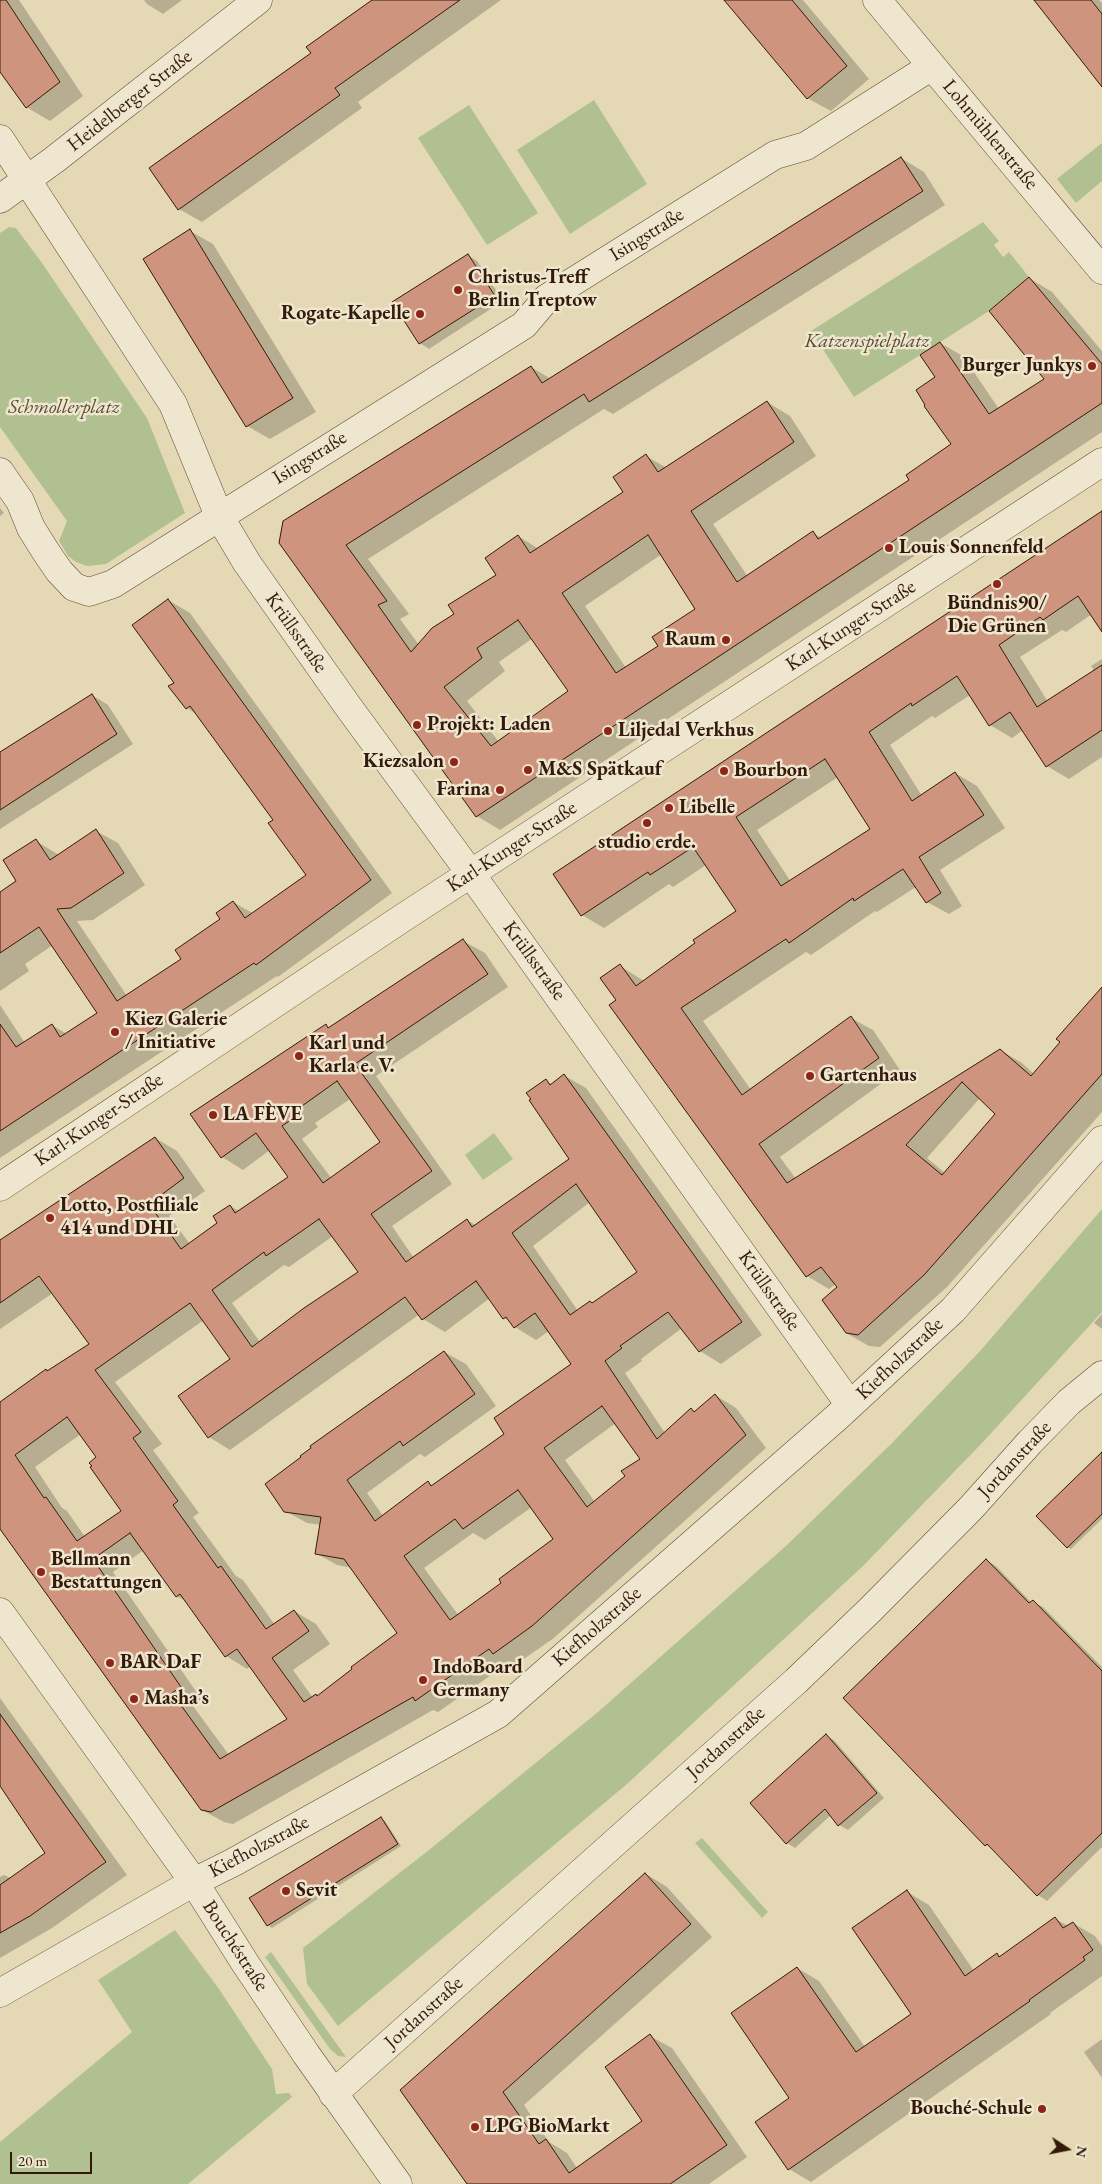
<!DOCTYPE html>
<meta charset="utf-8">
<style>
body{margin:0}
#map{position:relative;width:1102px;height:2184px;overflow:hidden;background:#e5d9b5;font-family:"EB Garamond",serif}
canvas{display:block}
.north{position:absolute;left:1042px;top:2124px;width:50px;height:50px;-webkit-text-stroke:4px #eee6cf;paint-order:stroke;rotate:101deg;font-size:14px;font-weight:700;line-height:20px;text-align:center;color:#341a0a}
.north::after{content:'';display:block;margin:auto;width:18px;height:22px;background:#341a0a;clip-path:polygon(50% 0,100% 100%,50% 72%,0 100%)}
.scale{position:absolute;left:10px;top:2152px;width:82px;height:22px;box-sizing:border-box;border:2px solid #341a0a;border-top:0;padding-left:6px;font-size:15px;line-height:18px;white-space:nowrap;color:#341a0a;-webkit-text-stroke:4px #eee6cf;paint-order:stroke}
</style>
<div id="map">
<canvas width="1102" height="2184"></canvas>
<div class="north">N</div>
<div class="scale">20 m</div>
</div>
<script>
const context = document.querySelector('canvas').getContext('2d');
context.lineJoin = 'round';
function fill(path, color) { context.fillStyle = color; context.fill(path, 'evenodd'); }
const toPath = rows => new Path2D(rows.map(r => 'M' + r).join(''));
function stroke(path, color, width, dash) { context.strokeStyle = color; context.lineWidth = width; context.lineCap = dash ? 'butt' : 'round'; context.setLineDash(dash || []); context.stroke(path); }
function label(font, color, halo, rows, align = 'center') {
  context.font = font + ' "EB Garamond",serif'; context.lineWidth = 5; context.setLineDash([]); context.textBaseline = 'middle'; context.strokeStyle = halo; context.fillStyle = color; for (const [text, x, y, turn = 0] of rows) {
    context.save(); context.translate(x, y); context.rotate((+turn || 0) * Math.PI / 180); context.textAlign = isNaN(turn) ? turn : align; if (halo) context.strokeText(text, 0, 0); context.fillText(text, 0, 0); context.restore();
  }
}
const green = toPath([
 [594,100,647,184,570,234,517,150],
 [469,105,538,213,487,245,418,138],
 [1102,143,1102,181,1076,203,1057,179],
 [983,222,999,241,994,245,1003,257,1009,252,1029,277,989,311,854,397,811,331],
 [9,227,16,228,42,263,147,418,185,513,106,564,87,566,76,562,68,556,59,541,67,521,0,427,0,233],
 [494,1133,513,1159,483,1180,465,1155],
 [1102,1209,1102,1312,983,1442,863,1566,627,1784,338,2026,307,1984,303,1948,429,1850,598,1712,787,1545,892,1443,981,1350],
 [702,1838,768,1912,762,1918,695,1843],
 [175,1930,219,1989,272,2069,276,2094,289,2093,292,2097,188,2184,0,2184,0,2142,132,2032,98,1980],
 [271,1952,346,2057,338,2056,330,2049,265,1957]
]);
const shadow = toPath([
 [0,0,19,0,83,96,50,121,26,107,0,70],
 [144,0,182,0,163,14,147,4],
 [374,0,501,0,358,102,362,108,202,222,179,209,312,54],
 [726,0,803,0,869,79,831,111,807,98],
 [1036,0,1099,0,1102,3,1102,85],
 [901,158,924,172,945,205,613,414,604,409,368,559,409,614,400,619,419,645,498,575,518,536,539,549,625,492,646,456,667,468,767,402,790,416,816,456,713,524,748,577,813,533,822,538,911,480,953,444,936,378,940,343,963,356,999,409,1045,379,1029,278,1052,292,1102,351,1102,432,500,830,477,816,280,543,531,367,551,379],
 [662,554,697,609,659,646,626,668,585,606],
 [533,638,570,692,499,742,467,701,505,671,499,662],
 [190,231,213,244,316,412,270,439,247,426],
 [468,255,477,261,503,301,429,349,420,343],
 [0,508,4,513,0,516],
 [1102,513,1102,629,1092,614,1066,632,1062,630,1020,657,1048,702,1094,671,1091,666,1102,659,1102,757,1069,779,1047,766,1023,730,1012,738,990,725,970,695,935,718,932,716,890,745,922,796,955,773,977,786,1005,828,940,870,962,906,949,914,927,902,916,887,877,912,875,911,811,955,806,952,703,1021,751,1090,851,1018,873,1030,900,1070,780,1157,796,1179,1000,1050,1022,1063,1034,1074,1062,1042,1102,989,1102,1112,947,1287,880,1347,869,1346,846,1333,839,1287,836,1284,829,1289,807,1276,618,1000,620,966,644,981,737,911,706,865,673,887,669,884,604,928,582,915],
 [838,777,872,829,791,882,757,830],
 [980,1098,997,1114,945,1173,927,1158],
 [168,600,190,613,392,893,278,977,277,976,0,1158,0,1005,25,1043,52,1025,67,1034,99,1014,53,945,25,964,29,971,0,991,0,893,18,881,36,841,59,855,96,831,118,843,145,885,93,920,77,921,127,996,183,959,222,920,233,902,254,914,308,875,274,820,198,715,187,708,170,687,176,683],
 [92,695,108,705,133,744,0,829,0,754],
 [463,941,485,953,508,987,376,1076,452,1184,392,1226,414,1258,467,1220,477,1226,571,1159,546,1081,553,1085,565,1076,586,1088,762,1335,721,1364,700,1351,682,1328,641,1359,642,1361,625,1373,665,1433,691,1410,695,1412,715,1395,736,1408,766,1448,554,1638,515,1665,510,1662,438,1712,433,1710,233,1824,224,1822,202,1810,0,1526,0,1403,91,1345,53,1293,0,1329,0,1241,155,1138,177,1151,205,1191,169,1216,190,1244,219,1223,230,1206,239,1211,290,1177,270,1150,243,1170,222,1157,326,1026,330,1028],
 [350,1099,382,1143,332,1179,302,1139,318,1127,315,1123],
 [590,1202,638,1272,593,1304,578,1311,533,1246],
 [333,1236,359,1273,260,1342,232,1303,284,1265,289,1267],
 [490,1298,504,1318,511,1322,515,1327,536,1340,549,1331,572,1365,506,1434,434,1486,428,1483,383,1516,367,1493,420,1454,425,1457,496,1406,466,1364,444,1352,285,1511,307,1523,321,1525,316,1553,337,1565,352,1568,399,1633,318,1697,313,1698,293,1670,330,1644,316,1624,294,1611,275,1625,243,1580,236,1576,193,1517,199,1513,153,1450,162,1444,115,1382,204,1320,232,1359,180,1396,209,1437,230,1450,420,1314,423,1319,445,1332],
 [616,1423,641,1459,627,1476,595,1502,565,1460],
 [81,1434,98,1458,122,1511,85,1537,67,1511,62,1508,35,1467],
 [532,1507,555,1539,503,1583,459,1616,424,1568,473,1533,485,1540],
 [144,1550,176,1596,188,1602,226,1656,247,1669,251,1666,289,1719,229,1755,193,1706,202,1700,113,1572],
 [1102,1314,1102,1329,1094,1323],
 [1102,1453,1102,1519,1071,1549,1067,1547],
 [986,1560,996,1566,1032,1603,1033,1602,1043,1607,1102,1667,1102,1847,1047,1901,1038,1895,993,1849,986,1845,845,1698],
 [0,1698,127,1875,52,1928,0,1958,0,1877,4,1875,11,1878,47,1853,0,1784],
 [826,1736,834,1740,884,1798,848,1830,839,1825,831,1815,795,1848,787,1843],
 [381,1818,385,1821,401,1846,272,1928,268,1925,251,1898],
 [646,1874,667,1887,712,1937,524,2105,549,2142,567,2153,577,2168,644,2121,650,2036,672,2048,747,2157,709,2184,468,2184,401,2090],
 [907,1892,929,1905,974,1971,997,1955,1001,1957,1055,1919,1069,1926,1073,1923,1095,1936,1102,1946,1102,1976,1050,2013,1051,2014,811,2182,789,2169,797,1968,819,1981,865,2047,913,2014],
 [1102,2039,1102,2078,1084,2052]
]);
const building = toPath([
 [0,0,6,0,60,82,26,108,0,72,0,0],
 [372,0,460,0,335,88,340,95,178,210,149,168,311,53,306,47,372,0],
 [724,0,792,0,847,66,807,99,724,0],
 [1034,0,1091,0,1102,14,1102,87,1034,0],
 [901,157,923,191,589,402,584,394,346,545,387,601,378,605,411,652,432,628,454,614,448,605,496,575,485,558,518,535,530,553,623,492,613,477,646,454,658,472,767,401,794,442,691,511,737,582,813,531,818,539,909,480,906,475,951,444,924,406,925,405,916,390,935,377,920,355,940,342,989,414,1044,379,989,311,1029,277,1102,364,1102,403,476,817,279,543,283,521,531,366,542,383,901,157],
 [648,535,695,609,652,637,658,646,616,673,562,593,648,535],
 [518,620,568,691,491,746,444,687,482,658,477,648,518,620],
 [190,229,293,398,246,427,143,259,190,229],
 [468,254,495,296,419,344,392,302,468,254],
 [1102,511,1102,632,1078,596,1043,620,1040,617,999,645,1037,707,1102,665,1102,730,1046,767,1010,712,989,726,957,676,912,706,911,703,869,732,912,801,955,772,984,815,919,857,941,893,926,903,903,869,854,901,853,898,789,943,786,939,681,1008,742,1095,851,1016,879,1058,759,1144,787,1183,1000,1049,1031,1076,1060,1042,1056,1039,1102,987,1102,1074,924,1275,858,1335,846,1333,822,1300,837,1287,821,1267,806,1277,609,1005,616,1000,600,978,620,964,636,986,695,943,693,940,736,911,693,847,650,875,648,872,581,916,553,874,1102,511],
 [825,759,870,829,781,886,736,817,825,759],
 [962,1082,995,1114,942,1175,906,1145,962,1082],
 [168,599,371,880,256,965,254,963,0,1131,0,1024,16,1047,52,1024,60,1037,97,1013,39,927,0,953,0,892,16,881,3,860,36,839,50,860,96,829,124,873,71,908,57,909,117,1001,181,959,175,950,220,919,216,913,233,901,245,918,306,875,268,823,273,820,190,706,186,709,168,686,174,683,132,625,168,599],
 [92,694,117,734,0,810,0,752,92,694],
 [463,939,488,974,355,1064,432,1171,371,1214,406,1262,467,1219,472,1227,569,1159,529,1100,531,1099,526,1093,546,1079,550,1085,564,1074,742,1322,699,1352,668,1312,620,1346,622,1348,605,1361,657,1439,691,1408,694,1412,715,1394,746,1435,532,1626,493,1654,489,1649,415,1701,413,1697,211,1812,201,1810,0,1529,0,1402,46,1369,47,1371,89,1344,39,1276,0,1303,0,1240,155,1137,184,1178,149,1204,181,1249,217,1223,213,1216,230,1205,235,1213,288,1177,256,1133,221,1158,190,1114,326,1024,328,1028,463,939],
 [337,1081,380,1142,323,1183,282,1126,298,1115,295,1111,337,1081],
 [576,1184,637,1272,592,1303,590,1301,570,1315,512,1233,576,1184],
 [319,1219,358,1272,304,1308,252,1347,212,1290,264,1252,266,1256,319,1219],
 [476,1281,503,1319,506,1317,514,1328,535,1313,571,1364,494,1418,504,1434,431,1486,428,1481,375,1521,347,1480,400,1441,403,1446,475,1394,444,1351,310,1446,311,1448,300,1456,301,1457,265,1484,284,1512,321,1517,315,1554,344,1559,397,1633,351,1667,352,1669,317,1696,316,1694,304,1702,272,1658,309,1631,294,1610,266,1629,221,1566,218,1568,173,1505,178,1501,133,1438,141,1432,95,1370,190,1303,230,1359,178,1396,208,1438,405,1297,422,1320,476,1281],
 [602,1406,640,1459,621,1471,625,1476,587,1507,544,1448,602,1406],
 [67,1417,96,1457,89,1463,92,1466,90,1467,121,1511,77,1541,46,1497,44,1498,15,1455,67,1417],
 [518,1490,553,1539,499,1579,501,1583,450,1620,404,1556,455,1519,463,1529,518,1490],
 [130,1533,176,1597,180,1594,225,1657,237,1649,287,1719,220,1759,172,1693,181,1687,93,1559,130,1533],
 [1102,1452,1102,1514,1067,1548,1036,1516,1102,1452],
 [986,1559,1029,1603,1033,1600,1102,1671,1102,1833,1037,1896,987,1844,985,1846,843,1698,986,1559],
 [0,1714,106,1862,30,1916,0,1933,0,1885,45,1853,0,1786,0,1714],
 [826,1734,877,1793,838,1826,825,1809,786,1844,750,1803,826,1734],
 [381,1817,398,1844,267,1926,249,1898,381,1817],
 [645,1873,691,1924,503,2092,539,2144,546,2139,569,2173,642,2121,605,2067,650,2034,727,2145,670,2184,467,2184,400,2090,645,1873],
 [907,1890,965,1976,997,1953,999,1957,1055,1917,1063,1928,1073,1922,1093,1950,1083,1957,1085,1960,1029,2000,1030,2001,788,2170,755,2122,789,2098,731,2013,797,1967,856,2052,911,2014,852,1928,907,1890]
]);
const minor = toPath([
 [877,0,1102,270],
 [0,139,173,404,219,516,247,563,347,705,471,874,850,1405],
 [0,199,54,160,258,0],
 [0,472,20,501,31,528,46,552,59,571,74,587,89,592,113,584,524,325,547,298,775,155,806,146,932,66],
 [0,1187,398,921,1102,462],
 [0,1612,194,1882,245,1963,306,2054,398,2184],
 [0,1993,194,1882,234,1862,498,1714,836,1418,953,1310,1102,1140],
 [333,2094,796,1681,870,1610,971,1508,1030,1442,1069,1402,1102,1375]
]);
const markers = [
 [458,290,5,"#8f2418"],
 [420,314,5,"#8f2418"],
 [1092,366,5,"#8f2418"],
 [889,548,5,"#8f2418"],
 [997,584,5,"#8f2418"],
 [726,640,5,"#8f2418"],
 [417,725,5,"#8f2418"],
 [608,731,5,"#8f2418"],
 [454,762,5,"#8f2418"],
 [528,770,5,"#8f2418"],
 [724,771,5,"#8f2418"],
 [500,790,5,"#8f2418"],
 [669,808,5,"#8f2418"],
 [647,823,5,"#8f2418"],
 [115,1032,5,"#8f2418"],
 [299,1056,5,"#8f2418"],
 [810,1076,5,"#8f2418"],
 [213,1115,5,"#8f2418"],
 [50,1218,5,"#8f2418"],
 [41,1572,5,"#8f2418"],
 [110,1663,5,"#8f2418"],
 [423,1680,5,"#8f2418"],
 [134,1699,5,"#8f2418"],
 [286,1891,5,"#8f2418"],
 [1042,2109,5,"#8f2418"],
 [475,2127,5,"#8f2418"]
];
const streetNames = [
 ["Heidelberger Straße",130,101,-38],
 ["Lohmühlenstraße",990,135,50],
 ["Isingstraße",647,235,-32],
 ["Isingstraße",310,458,-32],
 ["Karl-Kunger-Straße",851,626,-33],
 ["Krüllsstraße",296,633,55],
 ["Karl-Kunger-Straße",512,847,-33],
 ["Krüllsstraße",534,961,54],
 ["Karl-Kunger-Straße",99,1120,-34],
 ["Krüllsstraße",769,1291,55],
 ["Kiefholzstraße",900,1359,-43],
 ["Jordanstraße",1015,1460,-47],
 ["Kiefholzstraße",597,1627,-41],
 ["Jordanstraße",726,1743,-42],
 ["Kiefholzstraße",259,1847,-28],
 ["Bouchéstraße",235,1946,57],
 ["Jordanstraße",424,2013,-42]
];
const poiNames = [
 ["Christus-Treff",468,278],
 ["Berlin Treptow",468,301],
 ["Rogate-Kapelle",410,314,"right"],
 ["Burger Junkys",1082,366,"right"],
 ["Louis Sonnenfeld",899,548],
 ["Bündnis90/",997,604,"center"],
 ["Die Grünen",997,627,"center"],
 ["Raum",716,640,"right"],
 ["Projekt: Laden",427,725],
 ["Liljedal Verkhus",618,731],
 ["Kiezsalon",444,762,"right"],
 ["M&S Spätkauf",538,770],
 ["Bourbon",734,771],
 ["Farina",490,790,"right"],
 ["Libelle",679,808],
 ["studio erde.",647,843,"center"],
 ["Kiez Galerie",125,1020],
 ["/ Initiative",125,1043],
 ["Karl und",309,1044],
 ["Karla e. V.",309,1067],
 ["Gartenhaus",820,1076],
 ["LA FÈVE",223,1115],
 ["Lotto, Postfiliale",60,1206],
 ["414 und DHL",60,1229],
 ["Bellmann",51,1560],
 ["Bestattungen",51,1583],
 ["BAR DaF",120,1663],
 ["IndoBoard",433,1668],
 ["Germany",433,1691],
 ["Masha’s",144,1699],
 ["Sevit",296,1891],
 ["Bouché-Schule",1032,2109,"right"],
 ["LPG BioMarkt",485,2127]
];
const parkNames = [
 ["Katzenspielplatz",867,342],
 ["Schmollerplatz",64,408]
];
fill(green, '#b0c091');
fill(shadow, '#0003');
fill(building, '#ce947d');
stroke(building, '#341a0a', 1);
stroke(minor, '#604a35', 29);
stroke(minor, '#eee6cf', 28);
for (const [x, y, r, color] of markers) { const dot = new Path2D(); dot.arc(x, y, r, 0, 2 * Math.PI); context.fillStyle = color; context.fill(dot); stroke(dot, '#eee6cf', 2); }
label('20px', '#341a0a', '#eee6cf', streetNames);
label('bold 20px', '#341a0a', '#eee6cf', poiNames, 'left');
label('italic 20px', '#594c32', '#eee6cf', parkNames);
</script>
